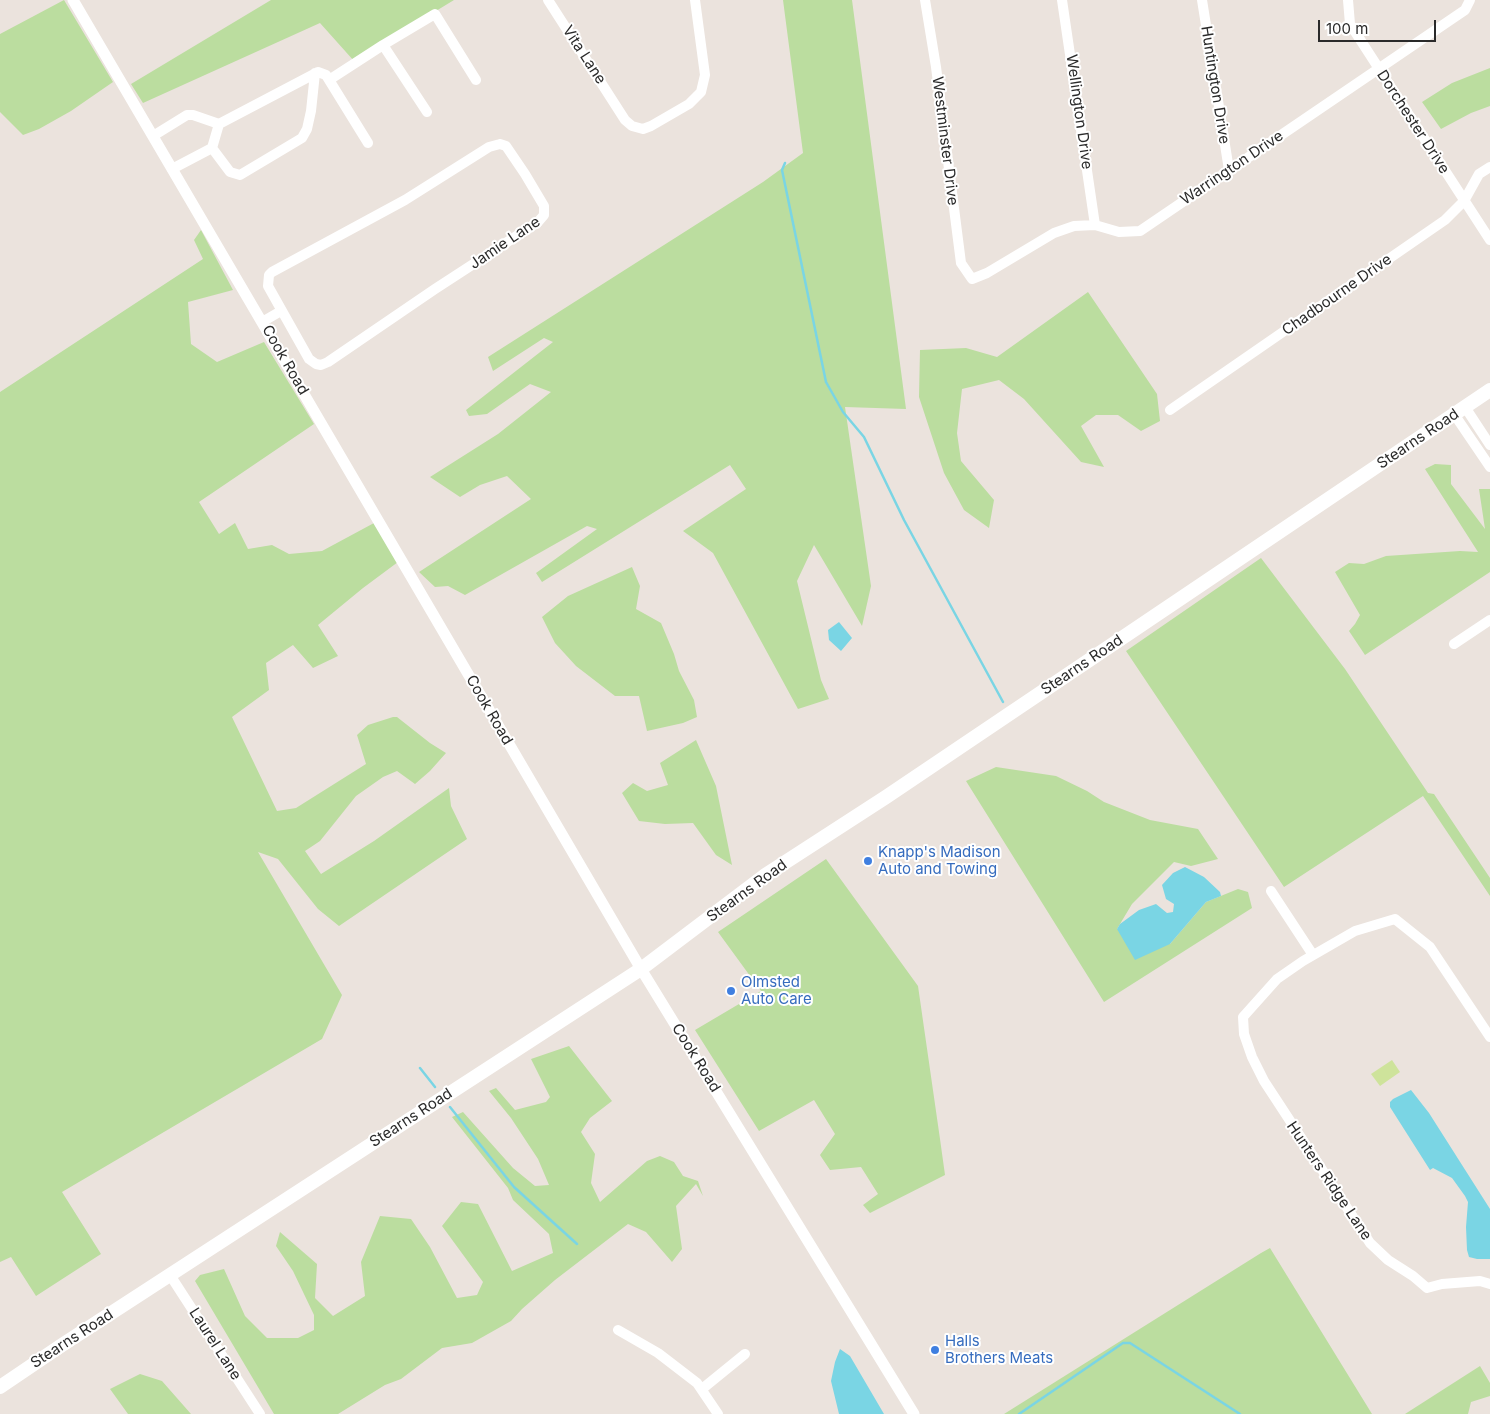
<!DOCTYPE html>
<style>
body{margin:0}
#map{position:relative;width:1490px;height:1414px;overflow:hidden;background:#ebe3dd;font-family:Inter,sans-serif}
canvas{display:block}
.scale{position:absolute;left:1318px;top:20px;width:118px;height:22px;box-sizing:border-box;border:2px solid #2a2a2a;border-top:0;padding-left:6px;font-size:15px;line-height:18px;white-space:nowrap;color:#2a2a2a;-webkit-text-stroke:4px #fff;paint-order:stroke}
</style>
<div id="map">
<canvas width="1490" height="1414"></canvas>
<div class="scale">100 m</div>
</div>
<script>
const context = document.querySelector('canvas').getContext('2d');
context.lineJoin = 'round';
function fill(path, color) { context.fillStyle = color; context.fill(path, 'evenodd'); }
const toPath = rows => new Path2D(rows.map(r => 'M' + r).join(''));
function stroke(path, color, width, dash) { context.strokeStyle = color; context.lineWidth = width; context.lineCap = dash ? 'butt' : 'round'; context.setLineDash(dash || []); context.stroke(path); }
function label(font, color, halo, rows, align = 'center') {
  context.font = font + ' Inter,sans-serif'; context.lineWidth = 4; context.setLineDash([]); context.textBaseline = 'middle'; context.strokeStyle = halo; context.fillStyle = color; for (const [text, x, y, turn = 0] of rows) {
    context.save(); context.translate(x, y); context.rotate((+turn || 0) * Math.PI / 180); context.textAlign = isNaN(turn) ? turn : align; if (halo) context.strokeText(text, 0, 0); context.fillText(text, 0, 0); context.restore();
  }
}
const green = toPath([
 [64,0,113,82,71,111,39,129,23,135,0,112,0,34],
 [271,0,454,0,354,61,320,23,143,103,131,84],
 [783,0,852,0,906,409,845,407,871,586,862,626,814,545,797,581,821,680,829,699,798,709,713,553,683,531,746,489,730,465,542,582,536,573,597,529,587,526,465,595,448,586,435,587,419,572,531,499,507,476,480,485,460,497,430,477,498,434,551,392,530,384,487,414,469,416,466,410,553,342,544,338,493,371,488,357,763,182,803,153],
 [1490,68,1490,106,1471,113,1441,129,1422,102,1452,83],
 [201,230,233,290,188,302,191,344,217,362,264,342,314,424,199,502,219,534,235,523,248,549,272,545,289,554,322,551,374,523,398,562,363,588,318,625,338,656,313,668,293,645,266,663,269,690,232,717,277,811,296,808,366,764,357,735,368,725,393,717,397,717,430,743,446,753,430,771,415,784,397,771,383,777,356,796,320,841,305,851,321,874,374,841,449,788,451,806,467,839,339,926,318,909,278,859,258,852,342,995,322,1039,62,1192,101,1254,36,1296,11,1257,0,1262,0,392,203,259,194,240],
 [1088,292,1157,394,1160,421,1141,431,1118,415,1096,415,1081,426,1104,467,1081,462,1024,399,999,380,962,389,957,433,961,461,994,500,989,528,964,510,944,473,919,397,920,350,966,348,997,357],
 [1435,464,1451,465,1451,484,1485,529,1479,489,1490,489,1490,572,1365,655,1349,631,1355,624,1360,615,1335,572,1349,563,1364,564,1386,556,1460,551,1478,552,1425,469],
 [1261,558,1345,669,1428,793,1434,794,1490,878,1490,896,1423,796,1284,887,1126,651],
 [632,567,640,586,636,609,661,623,674,654,679,671,694,700,697,717,683,723,647,731,639,696,615,696,576,666,555,643,542,617,568,596],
 [696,740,716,786,732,865,716,855,693,823,665,824,639,821,622,793,633,783,647,791,668,785,660,763],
 [996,767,1056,776,1087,791,1104,802,1150,820,1198,829,1218,859,1191,866,1174,862,1132,904,1117,929,1170,944,1206,902,1238,889,1248,892,1252,908,1104,1002,966,781],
 [826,859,918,986,940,1139,945,1175,870,1213,863,1205,878,1194,861,1167,830,1170,820,1155,835,1134,814,1100,759,1131,695,1030,761,991,718,932],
 [569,1046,612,1101,590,1118,581,1132,595,1154,591,1183,600,1202,647,1161,660,1156,674,1162,683,1176,698,1181,703,1196,696,1184,676,1206,682,1249,672,1262,646,1232,628,1224,555,1280,522,1309,511,1321,472,1343,442,1348,401,1379,385,1385,338,1414,274,1414,195,1281,200,1275,224,1269,245,1316,267,1338,298,1338,314,1330,314,1315,293,1271,276,1246,280,1232,317,1264,315,1298,333,1316,365,1296,361,1262,380,1216,411,1219,430,1247,457,1298,477,1295,483,1282,442,1226,461,1202,478,1204,512,1271,553,1253,549,1234,513,1200,508,1188,452,1117,463,1112,513,1168,535,1186,549,1185,538,1159,511,1118,489,1091,496,1088,515,1110,546,1102,550,1097,531,1059],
 [1270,1248,1372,1414,1004,1414,1261,1253],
 [1480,1366,1490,1383,1490,1396,1471,1402,1468,1414,1405,1414],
 [140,1374,162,1381,191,1414,128,1414,110,1389]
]);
const pitch = toPath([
 [1392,1060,1400,1072,1380,1086,1371,1074]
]);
const water = toPath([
 [839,622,852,638,841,651,829,640,828,630],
 [1185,867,1204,877,1220,892,1221,896,1206,902,1170,944,1135,960,1117,929,1120,924,1139,910,1156,904,1167,913,1173,912,1174,904,1166,899,1162,885,1173,873],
 [1411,1090,1429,1113,1490,1209,1490,1259,1477,1259,1469,1257,1467,1250,1466,1227,1468,1202,1465,1196,1452,1178,1433,1168,1430,1170,1390,1107,1390,1102,1393,1099],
 [840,1349,850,1356,884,1414,839,1414,831,1381,835,1362]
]);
const stream = toPath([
 [785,163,782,170,826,382,843,412,864,437,904,520,1003,702],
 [420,1068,435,1087],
 [450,1107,514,1187,577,1244],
 [1019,1414,1123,1343,1130,1343,1240,1414]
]);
const minor = toPath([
 [548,0,625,120,632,126,643,129,651,126,689,104,701,92,705,75,695,0],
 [925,0,936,67,961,263,972,279,987,273,1054,233,1074,226,1095,225,1119,232,1140,231,1465,10,1470,0],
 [1062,0,1095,225],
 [1202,0,1229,170],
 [1348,0,1350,24,1490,240],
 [383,45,435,14,476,80],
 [329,80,383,45,427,112],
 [153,136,187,115,193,115,219,124,318,72,326,75,368,143],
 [500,144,506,146,525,174,544,206,544,215,538,222,435,289,328,362,321,365,316,364,309,359,268,286,269,275,272,272,405,200,489,147,500,144],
 [212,148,219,124],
 [172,169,212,148,230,172,240,175,302,138,307,129,311,111,315,73],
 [262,322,281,311],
 [1465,407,1490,445],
 [1170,410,1445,220,1464,201,1479,174,1490,167],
 [1454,414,1490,467],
 [1454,644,1490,620],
 [1271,891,1313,955],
 [1490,1037,1430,947,1395,919,1355,931,1303,961,1277,979,1243,1017,1244,1034,1252,1057,1264,1081,1370,1243,1388,1260,1413,1276,1427,1288,1442,1284,1480,1281,1490,1284],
 [170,1275,260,1414],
 [618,1330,658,1353,697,1383,718,1414],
 [702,1389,745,1354]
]);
const tertiary = toPath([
 [73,0,641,969,914,1414]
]);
const secondary = toPath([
 [0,1387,62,1345,641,969,764,876,886,797,1490,390]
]);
const markers = [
 [868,861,5,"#3f7fe0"],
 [731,991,5,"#3f7fe0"],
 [935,1350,5,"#3f7fe0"]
];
const streetNames = [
 ["Vita Lane",584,55,57],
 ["Huntington Drive",1215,85,81],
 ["Wellington Drive",1079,112,82],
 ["Dorchester Drive",1413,122,57],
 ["Westminster Drive",945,141,83],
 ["Warrington Drive",1232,168,-34],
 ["Jamie Lane",505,243,-34],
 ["Chadbourne Drive",1337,295,-35],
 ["Cook Road",285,360,60],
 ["Stearns Road",1418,439,-34],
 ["Stearns Road",1082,665,-34],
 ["Cook Road",489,710,60],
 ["Stearns Road",747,891,-36],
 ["Cook Road",696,1058,58],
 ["Stearns Road",411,1118,-33],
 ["Hunters Ridge Lane",1329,1181,56],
 ["Stearns Road",72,1339,-33],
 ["Laurel Lane",215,1344,57]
];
const shopNames = [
 ["Knapp's Madison",878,852],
 ["Auto and Towing",878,869],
 ["Olmsted",741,982],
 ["Auto Care",741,999],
 ["Halls",945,1341],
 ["Brothers Meats",945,1358]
];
fill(green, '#bbdd9f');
fill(pitch, '#cee39b');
fill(water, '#7ad5e4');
stroke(stream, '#7ad5e4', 2.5);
stroke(minor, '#fff', 10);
stroke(tertiary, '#fff', 11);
stroke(secondary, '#fff', 14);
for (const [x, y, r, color] of markers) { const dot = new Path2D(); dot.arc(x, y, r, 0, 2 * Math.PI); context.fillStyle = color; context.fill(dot); stroke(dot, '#fff', 2); }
label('15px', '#2a2a2a', '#fff', streetNames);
label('15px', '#366cbe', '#fff', shopNames, 'left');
</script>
